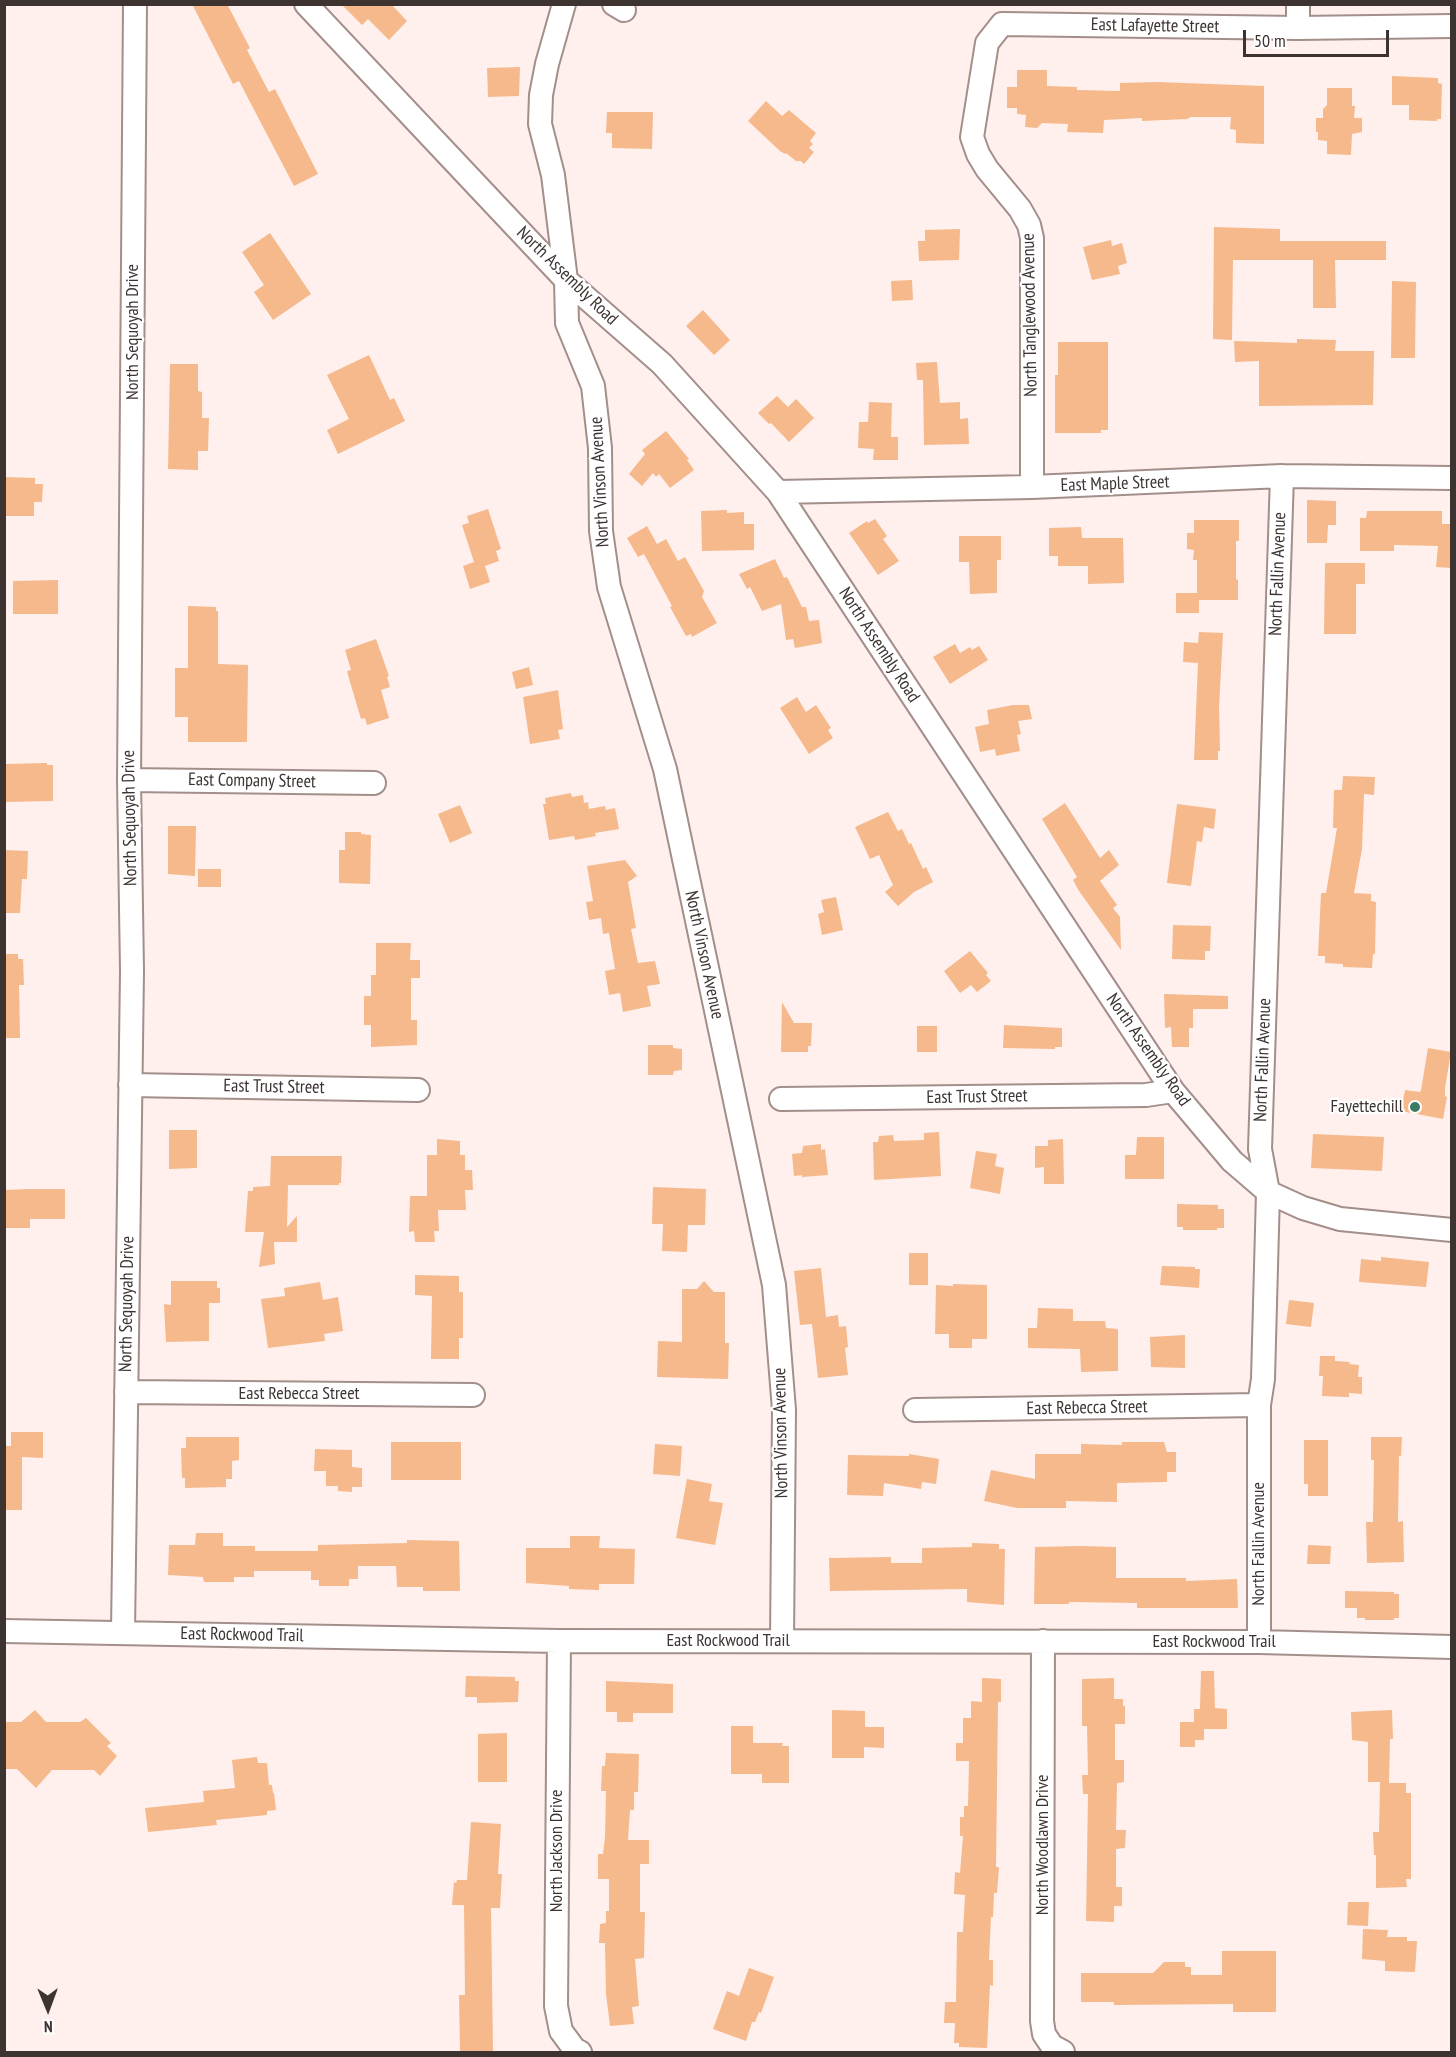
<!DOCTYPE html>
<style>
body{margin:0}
#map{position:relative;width:1456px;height:2057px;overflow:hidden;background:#fff0ee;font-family:"PT Sans Narrow",sans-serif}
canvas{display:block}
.frame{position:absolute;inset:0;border:6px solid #3d3432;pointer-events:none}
.north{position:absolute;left:18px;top:1979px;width:60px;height:60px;-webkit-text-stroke:4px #fff;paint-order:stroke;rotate:179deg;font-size:16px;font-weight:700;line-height:24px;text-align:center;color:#3d3432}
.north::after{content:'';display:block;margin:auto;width:21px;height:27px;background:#3d3432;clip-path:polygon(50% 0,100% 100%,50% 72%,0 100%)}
.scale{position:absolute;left:1243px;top:30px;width:146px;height:27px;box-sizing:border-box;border:3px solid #3d3432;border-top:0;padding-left:8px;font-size:18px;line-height:21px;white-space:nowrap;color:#3d3432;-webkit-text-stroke:4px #fff;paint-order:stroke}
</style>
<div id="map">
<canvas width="1456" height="2057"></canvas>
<div class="frame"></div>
<div class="north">N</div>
<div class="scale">50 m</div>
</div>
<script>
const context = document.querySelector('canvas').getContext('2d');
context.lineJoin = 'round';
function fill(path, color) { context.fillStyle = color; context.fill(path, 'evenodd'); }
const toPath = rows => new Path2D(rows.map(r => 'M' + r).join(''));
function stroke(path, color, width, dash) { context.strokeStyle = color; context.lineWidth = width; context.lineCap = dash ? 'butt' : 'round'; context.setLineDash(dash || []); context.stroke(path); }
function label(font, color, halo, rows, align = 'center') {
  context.font = font + ' "PT Sans Narrow",sans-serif'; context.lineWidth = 4.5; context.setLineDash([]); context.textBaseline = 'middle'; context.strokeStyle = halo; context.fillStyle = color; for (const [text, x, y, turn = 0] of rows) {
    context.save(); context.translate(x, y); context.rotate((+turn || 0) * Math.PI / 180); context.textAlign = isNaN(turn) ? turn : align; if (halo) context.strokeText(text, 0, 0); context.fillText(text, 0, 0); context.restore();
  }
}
const building = toPath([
 [192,4,227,4,250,48,247,50,269,92,275,89,318,174,294,186,239,81,233,84],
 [341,4,391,4,407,21,389,40,368,19,362,25],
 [520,67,519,96,488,97,487,68],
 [1017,70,1047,70,1047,86,1077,87,1077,90,1120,91,1120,83,1157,82,1264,86,1264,144,1236,143,1236,130,1230,129,1231,117,1191,117,1187,119,1142,121,1142,118,1104,120,1103,133,1067,132,1068,124,1042,123,1037,128,1025,127,1026,115,1017,114,1017,108,1007,108,1007,87,1017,87],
 [1392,76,1438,78,1438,83,1442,84,1441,119,1437,119,1437,121,1409,120,1409,105,1392,105],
 [1327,88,1352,88,1352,106,1355,106,1354,118,1362,118,1362,132,1352,134,1351,155,1327,154,1327,141,1318,140,1318,132,1316,132,1316,118,1323,118,1323,109,1327,105],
 [766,101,782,116,789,110,816,133,810,141,813,144,809,148,814,152,804,164,801,161,796,161,786,153,785,154,780,151,748,121],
 [607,112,653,112,652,149,612,148,612,133,606,133],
 [1214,227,1280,229,1280,241,1386,241,1386,260,1335,260,1336,308,1313,308,1313,260,1233,260,1232,340,1213,339],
 [960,229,959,260,919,261,918,241,925,241,925,230],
 [270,233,311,294,273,320,254,292,264,285,242,252],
 [1111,240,1112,246,1122,243,1127,263,1118,266,1120,274,1092,280,1083,247],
 [912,280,913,300,892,301,891,281],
 [1392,281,1416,282,1415,358,1391,358],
 [703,310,730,340,714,355,686,326],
 [1297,339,1336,340,1335,351,1374,351,1373,405,1259,406,1259,361,1235,362,1234,341,1297,343],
 [1058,342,1108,342,1108,430,1101,430,1101,433,1055,433,1055,375,1058,375],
 [369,355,390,400,394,398,405,421,338,454,327,430,349,419,327,375],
 [937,362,940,403,960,402,960,419,968,418,969,444,924,445,923,380,917,380,916,363],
 [170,364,198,364,198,391,202,392,202,418,209,418,208,451,198,451,198,470,168,469],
 [777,396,788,407,796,399,814,418,789,442,771,423,769,424,758,413],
 [869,402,892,403,891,437,898,437,898,460,873,460,874,449,858,448,859,422,868,422],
 [666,431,689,459,687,460,694,470,670,488,659,474,656,477,653,473,642,486,629,474,645,454,642,450],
 [4,477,35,478,35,484,43,484,42,502,34,502,34,516,4,516],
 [1307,500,1336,501,1336,525,1328,525,1327,543,1307,543],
 [488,509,501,549,496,551,499,561,485,566,490,582,470,589,463,566,474,562,462,525,469,523,467,516],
 [727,510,727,513,744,512,744,524,754,524,754,550,702,551,701,511],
 [1367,511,1442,511,1442,524,1452,524,1452,568,1436,567,1438,546,1394,545,1394,551,1360,551,1360,518,1366,518],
 [875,519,887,536,883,539,899,561,878,575,849,533,867,521,868,523],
 [1194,520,1239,520,1239,541,1236,541,1236,579,1238,580,1238,600,1199,600,1199,613,1176,613,1176,593,1197,593,1197,560,1193,560,1194,550,1187,549,1187,533,1194,533],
 [647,526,657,544,666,539,678,561,685,557,704,591,702,597,717,623,692,637,691,634,686,636,670,607,672,606,644,554,638,557,627,538],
 [1081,527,1082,538,1123,538,1124,583,1088,584,1088,566,1058,566,1058,556,1049,556,1049,528],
 [959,536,1001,536,1001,560,997,560,997,593,970,594,969,562,959,562],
 [775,559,784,578,787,577,802,607,806,607,809,621,819,620,822,643,795,648,793,639,786,640,781,604,762,611,750,587,747,589,739,574],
 [1325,563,1365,563,1365,584,1356,584,1356,634,1324,634],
 [58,580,58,614,13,614,13,581],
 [188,606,216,607,216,611,218,611,218,664,248,665,247,742,188,742,188,717,175,717,175,668,188,668],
 [1199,632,1223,633,1219,707,1220,751,1218,751,1218,760,1194,760,1198,663,1183,662,1184,642,1198,643],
 [376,639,389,676,387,677,390,687,381,690,389,718,367,725,365,718,361,719,350,682,347,671,351,670,345,650],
 [955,644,960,653,970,647,972,650,979,646,988,660,950,684,933,657],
 [529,667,533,685,516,689,512,672],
 [558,690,563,729,558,730,560,739,530,744,523,697],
 [797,697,806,712,816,705,831,728,828,730,833,738,809,754,780,708],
 [1013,705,1029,705,1032,719,1018,721,1021,734,1017,735,1020,751,996,756,995,749,980,752,975,727,989,724,987,710],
 [47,763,47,765,53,765,53,801,4,802,4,764],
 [1343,776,1375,777,1374,795,1364,794,1362,849,1354,893,1371,894,1371,901,1376,902,1375,954,1373,954,1372,968,1343,967,1343,964,1325,963,1325,956,1318,956,1321,893,1326,893,1337,828,1333,828,1334,790,1342,790],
 [571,793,572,797,583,795,584,803,588,802,589,809,605,806,606,810,615,808,619,829,595,833,596,836,575,840,574,836,549,840,543,804,546,804,545,798],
 [1065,803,1100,858,1109,850,1119,865,1100,881,1117,905,1113,908,1120,917,1121,950,1079,891,1073,880,1077,877,1042,819],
 [1177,804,1216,809,1214,829,1204,827,1202,842,1197,841,1191,886,1167,883],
 [460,805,472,833,450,843,438,814],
 [888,812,898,831,902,829,909,844,911,843,923,869,926,867,933,882,914,892,898,906,885,892,893,885,879,855,870,859,855,827],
 [168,826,196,826,195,876,168,874],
 [345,832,361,832,361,834,371,835,370,884,339,883,339,850,345,850],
 [4,850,28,851,27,879,22,879,20,913,4,913],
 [625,860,637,876,628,882,636,928,631,929,638,963,655,961,660,984,647,986,651,1006,623,1012,620,993,609,995,605,971,615,969,609,933,603,934,601,918,589,920,586,902,593,901,587,866],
 [198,869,221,869,221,887,198,887],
 [836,897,843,930,822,935,818,914,824,912,821,900],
 [1173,925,1211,926,1210,951,1205,951,1205,960,1172,959],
 [376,943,411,943,410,960,420,960,420,978,411,978,411,1020,417,1020,417,1045,371,1047,371,1025,364,1025,364,996,371,996,371,975,376,975],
 [970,951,988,973,986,975,991,981,977,992,971,985,960,993,944,971],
 [4,954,18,954,18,959,23,959,24,985,19,985,20,1038,4,1038],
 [1164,994,1228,996,1228,1009,1193,1009,1193,1028,1189,1028,1189,1047,1172,1047,1171,1027,1165,1028],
 [782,1002,794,1023,812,1023,811,1046,808,1046,808,1052,781,1052],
 [1004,1025,1062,1028,1062,1047,1055,1047,1055,1049,1003,1048],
 [917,1026,937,1026,937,1052,917,1052],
 [648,1045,673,1045,673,1048,682,1049,682,1070,674,1071,673,1075,648,1075],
 [1428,1048,1451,1052,1445,1088,1445,1096,1447,1097,1443,1119,1401,1111,1405,1090,1420,1092,1421,1090],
 [169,1130,197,1130,197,1168,169,1169],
 [939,1132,941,1176,874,1180,873,1142,878,1142,879,1136,893,1135,894,1141,924,1140,924,1133],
 [1313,1134,1384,1137,1382,1171,1311,1168],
 [1137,1137,1164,1137,1164,1179,1125,1179,1125,1155,1136,1155],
 [437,1139,460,1141,460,1155,465,1155,465,1170,472,1170,473,1190,465,1190,466,1210,438,1210,439,1231,434,1231,435,1242,415,1242,414,1231,409,1232,410,1196,427,1196,427,1155,437,1155],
 [1063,1139,1064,1184,1044,1184,1044,1167,1035,1168,1035,1146,1048,1146,1048,1140],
 [821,1144,821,1150,825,1149,828,1175,802,1177,802,1175,794,1176,792,1154,802,1153,803,1146],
 [976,1151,997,1154,995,1166,1004,1168,1000,1194,970,1188],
 [271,1156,342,1156,341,1183,339,1183,339,1185,288,1185,287,1227,297,1216,297,1242,274,1242,275,1264,259,1267,264,1232,245,1232,248,1191,253,1191,253,1187,270,1186],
 [653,1187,706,1189,705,1225,688,1225,687,1252,662,1251,663,1224,652,1224],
 [29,1189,65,1189,65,1219,30,1219,30,1228,4,1228,4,1190],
 [1177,1204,1218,1205,1218,1209,1224,1209,1224,1228,1217,1228,1217,1230,1183,1230,1183,1227,1177,1227],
 [909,1253,928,1253,928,1285,909,1285],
 [1381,1257,1429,1262,1426,1287,1359,1282,1361,1259,1381,1261],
 [1162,1266,1195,1267,1195,1269,1200,1269,1199,1288,1160,1285],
 [821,1268,826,1317,838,1315,839,1327,846,1326,848,1347,845,1348,848,1375,818,1378,812,1324,800,1325,794,1271],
 [415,1275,459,1276,459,1292,463,1292,463,1338,459,1338,459,1359,431,1359,432,1296,415,1295],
 [171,1281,217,1281,217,1288,220,1288,220,1303,209,1303,209,1341,166,1342,164,1304,171,1305],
 [704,1281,714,1292,725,1292,725,1343,729,1343,728,1379,657,1377,658,1341,682,1342,682,1289,697,1289],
 [320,1282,323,1300,338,1297,343,1331,324,1334,325,1341,268,1348,261,1299,285,1296,284,1288],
 [953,1284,987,1285,987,1339,972,1339,972,1348,949,1348,949,1334,935,1334,936,1285,953,1286],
 [1289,1300,1314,1303,1311,1327,1286,1324],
 [1038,1308,1073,1309,1073,1321,1105,1321,1106,1328,1118,1329,1118,1371,1081,1372,1080,1349,1028,1348,1028,1328,1037,1328],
 [1185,1335,1185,1368,1151,1367,1150,1337],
 [1320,1356,1335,1356,1335,1361,1350,1362,1349,1364,1359,1365,1358,1377,1362,1377,1362,1394,1349,1393,1349,1397,1345,1397,1322,1396,1323,1376,1319,1376],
 [11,1432,43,1432,43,1458,22,1457,22,1510,4,1510,4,1446,11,1446],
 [186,1437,239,1437,239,1460,232,1461,232,1479,226,1479,226,1487,185,1488,185,1478,182,1478,181,1448,186,1448],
 [1371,1437,1402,1437,1401,1456,1399,1456,1398,1522,1403,1521,1404,1562,1367,1563,1366,1522,1373,1522,1374,1460,1371,1460],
 [1304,1440,1328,1440,1328,1496,1308,1496,1308,1484,1304,1484],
 [391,1442,461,1442,461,1480,391,1480],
 [1122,1442,1164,1442,1167,1452,1176,1452,1176,1472,1167,1472,1167,1482,1117,1483,1117,1502,1066,1501,1066,1508,1017,1508,984,1501,991,1470,1035,1479,1035,1454,1081,1454,1081,1444,1122,1445],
 [655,1444,682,1446,680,1476,653,1474],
 [315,1449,352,1450,352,1467,362,1468,362,1487,352,1487,352,1492,338,1491,338,1486,326,1486,326,1471,314,1471],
 [909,1454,939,1459,936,1484,922,1482,921,1489,884,1483,883,1496,847,1495,848,1455,909,1456],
 [687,1479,712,1484,709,1501,723,1503,715,1545,676,1538],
 [196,1533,223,1533,223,1546,255,1546,255,1551,318,1551,318,1545,407,1543,407,1540,459,1541,460,1591,423,1591,423,1587,397,1587,396,1566,358,1566,358,1579,349,1579,349,1586,319,1586,319,1580,311,1580,311,1571,254,1571,254,1577,234,1577,234,1582,204,1582,203,1577,168,1575,169,1545,195,1545],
 [570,1536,600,1536,599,1548,635,1549,634,1584,599,1584,599,1590,569,1589,569,1586,526,1583,526,1548,570,1548],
 [972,1543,999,1544,999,1549,1005,1549,1004,1605,967,1602,967,1589,830,1591,829,1558,891,1557,891,1563,922,1563,922,1548,972,1547],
 [1308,1545,1331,1546,1330,1564,1307,1564],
 [1080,1546,1116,1547,1116,1578,1186,1578,1186,1581,1237,1579,1238,1608,1137,1608,1137,1603,1069,1602,1069,1604,1034,1604,1035,1547],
 [1345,1591,1394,1592,1394,1594,1399,1594,1399,1618,1394,1618,1394,1620,1365,1620,1365,1618,1357,1618,1357,1608,1345,1608],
 [1201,1671,1214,1671,1215,1708,1227,1709,1227,1729,1204,1729,1204,1740,1195,1740,1195,1747,1180,1747,1180,1722,1194,1722,1194,1709,1200,1709],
 [466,1676,515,1677,515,1681,519,1681,518,1702,477,1703,477,1697,465,1697],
 [982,1678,1001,1679,1001,1702,998,1702,996,1867,999,1867,997,1893,994,1893,993,1917,991,1917,989,1960,993,1960,993,1986,990,1985,987,2048,959,2047,959,2043,954,2043,955,2023,944,2023,945,2002,956,2002,957,1932,963,1932,965,1895,954,1894,955,1872,960,1873,963,1836,960,1836,960,1817,964,1817,964,1806,968,1806,969,1761,956,1761,956,1743,963,1743,963,1718,971,1718,971,1701,982,1702],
 [1114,1678,1114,1699,1123,1699,1123,1706,1125,1706,1125,1724,1115,1724,1115,1760,1124,1760,1124,1782,1117,1783,1116,1830,1126,1830,1125,1848,1116,1849,1116,1887,1122,1887,1122,1906,1114,1906,1114,1922,1086,1921,1088,1794,1083,1794,1082,1775,1088,1775,1087,1726,1082,1726,1082,1679],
 [606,1681,673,1684,673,1713,633,1713,633,1722,617,1722,617,1712,606,1712],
 [35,1710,46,1722,80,1722,86,1718,111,1743,107,1746,117,1756,100,1776,94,1770,52,1770,36,1788,17,1769,4,1769,4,1722,21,1722],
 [832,1710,865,1711,865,1727,884,1727,884,1748,864,1747,864,1758,832,1758],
 [1392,1710,1393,1739,1390,1739,1389,1783,1406,1783,1406,1793,1411,1793,1411,1879,1406,1879,1407,1887,1376,1888,1376,1855,1374,1855,1373,1832,1379,1832,1380,1782,1368,1782,1368,1742,1352,1740,1351,1712],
 [731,1726,753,1726,753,1743,783,1743,782,1746,789,1746,789,1783,762,1783,762,1774,731,1774],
 [507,1733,507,1782,478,1782,478,1734],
 [606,1753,639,1754,638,1792,634,1792,634,1810,630,1810,628,1840,649,1840,649,1864,640,1864,640,1912,645,1912,644,1958,635,1959,639,2006,632,2007,634,2024,610,2026,606,1994,605,1943,599,1943,600,1924,606,1923,606,1911,609,1911,609,1879,598,1879,598,1854,603,1854,605,1837,606,1791,601,1791,602,1766,605,1766],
 [257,1757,258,1763,267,1763,269,1785,272,1785,273,1793,274,1793,276,1810,267,1811,267,1815,216,1820,217,1825,148,1832,145,1808,204,1802,203,1791,235,1788,232,1760],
 [471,1822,501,1824,498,1874,502,1874,500,1908,491,1908,493,2052,460,2052,459,1995,465,1995,464,1905,452,1905,454,1882,456,1883,457,1880,467,1880],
 [1348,1902,1369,1902,1368,1926,1347,1925],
 [1363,1929,1388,1930,1387,1937,1407,1937,1407,1941,1417,1941,1415,1972,1385,1971,1385,1961,1362,1959],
 [1222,1951,1276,1951,1276,2012,1233,2012,1233,2004,1114,2005,1114,2002,1081,2002,1081,1973,1153,1973,1164,1962,1185,1962,1185,1967,1191,1967,1191,1975,1222,1975],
 [749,1968,774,1977,761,2013,759,2012,755,2022,752,2022,746,2041,713,2029,727,1991,739,1996]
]);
const street = toPath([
 [306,4,566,280,662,364,778,492,1173,1091,1232,1161,1268,1192,1303,1208,1340,1219,1452,1230],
 [564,4,547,64,541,95,540,124,553,175,566,280,567,323,593,386,600,448,601,531,609,587,665,769,774,1285,784,1410,782,1641],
 [614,4,624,10],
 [1298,28,1298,4],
 [1032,487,1032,238,1029,225,1020,209,987,169,978,154,972,137,987,43,1002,24,1298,28,1452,26],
 [778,492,1032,487,1282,476,1452,478],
 [129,780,374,783],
 [130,1085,418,1090],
 [781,1099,1146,1095,1173,1091],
 [126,1392,473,1395],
 [915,1410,1259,1405],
 [4,1631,559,1641,1259,1642,1452,1647],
 [123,1632,132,971,129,780,135,4],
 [559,1641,556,2006,561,2031,575,2050,580,2052],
 [1043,1641,1042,2021,1044,2034,1052,2046,1063,2052],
 [1259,1642,1259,1405,1263,1379,1268,1192,1260,1149,1282,476]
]);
const markers = [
 [1415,1107,6,"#3d7a66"]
];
const streetNames = [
 ["East Lafayette Street",1155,26,1],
 ["North Assembly Road",567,276,44],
 ["North Tanglewood Avenue",1030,315,-91],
 ["North Sequoyah Drive",133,332,-90],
 ["North Vinson Avenue",600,482,-93],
 ["East Maple Street",1115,484,-2],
 ["North Fallin Avenue",1278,574,-88],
 ["North Assembly Road",879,645,57],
 ["East Company Street",252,781,1],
 ["North Sequoyah Drive",130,818,-91],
 ["North Vinson Avenue",704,955,78],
 ["North Assembly Road",1148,1050,55],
 ["North Fallin Avenue",1263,1060,-88],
 ["East Trust Street",274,1087,1],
 ["East Trust Street",977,1097,-1],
 ["North Sequoyah Drive",127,1304,-89],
 ["East Rebecca Street",299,1394],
 ["East Rebecca Street",1087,1408,-1],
 ["North Vinson Avenue",781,1433,-91],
 ["North Fallin Avenue",1259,1544,-90],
 ["East Rockwood Trail",242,1635,1],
 ["East Rockwood Trail",728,1641],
 ["East Rockwood Trail",1214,1642],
 ["North Woodlawn Drive",1043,1845,-90],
 ["North Jackson Drive",557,1851,-90]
];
const poiNames = [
 ["Fayettechill",1403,1107]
];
fill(building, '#f5b98c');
stroke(street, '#a38e8a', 26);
stroke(street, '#fff', 22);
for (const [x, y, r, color] of markers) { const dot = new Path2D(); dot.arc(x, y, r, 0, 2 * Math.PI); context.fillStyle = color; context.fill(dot); stroke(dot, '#fff', 2); }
label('18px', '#3d3432', '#fff', streetNames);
label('18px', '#3d3432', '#fff', poiNames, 'right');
</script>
